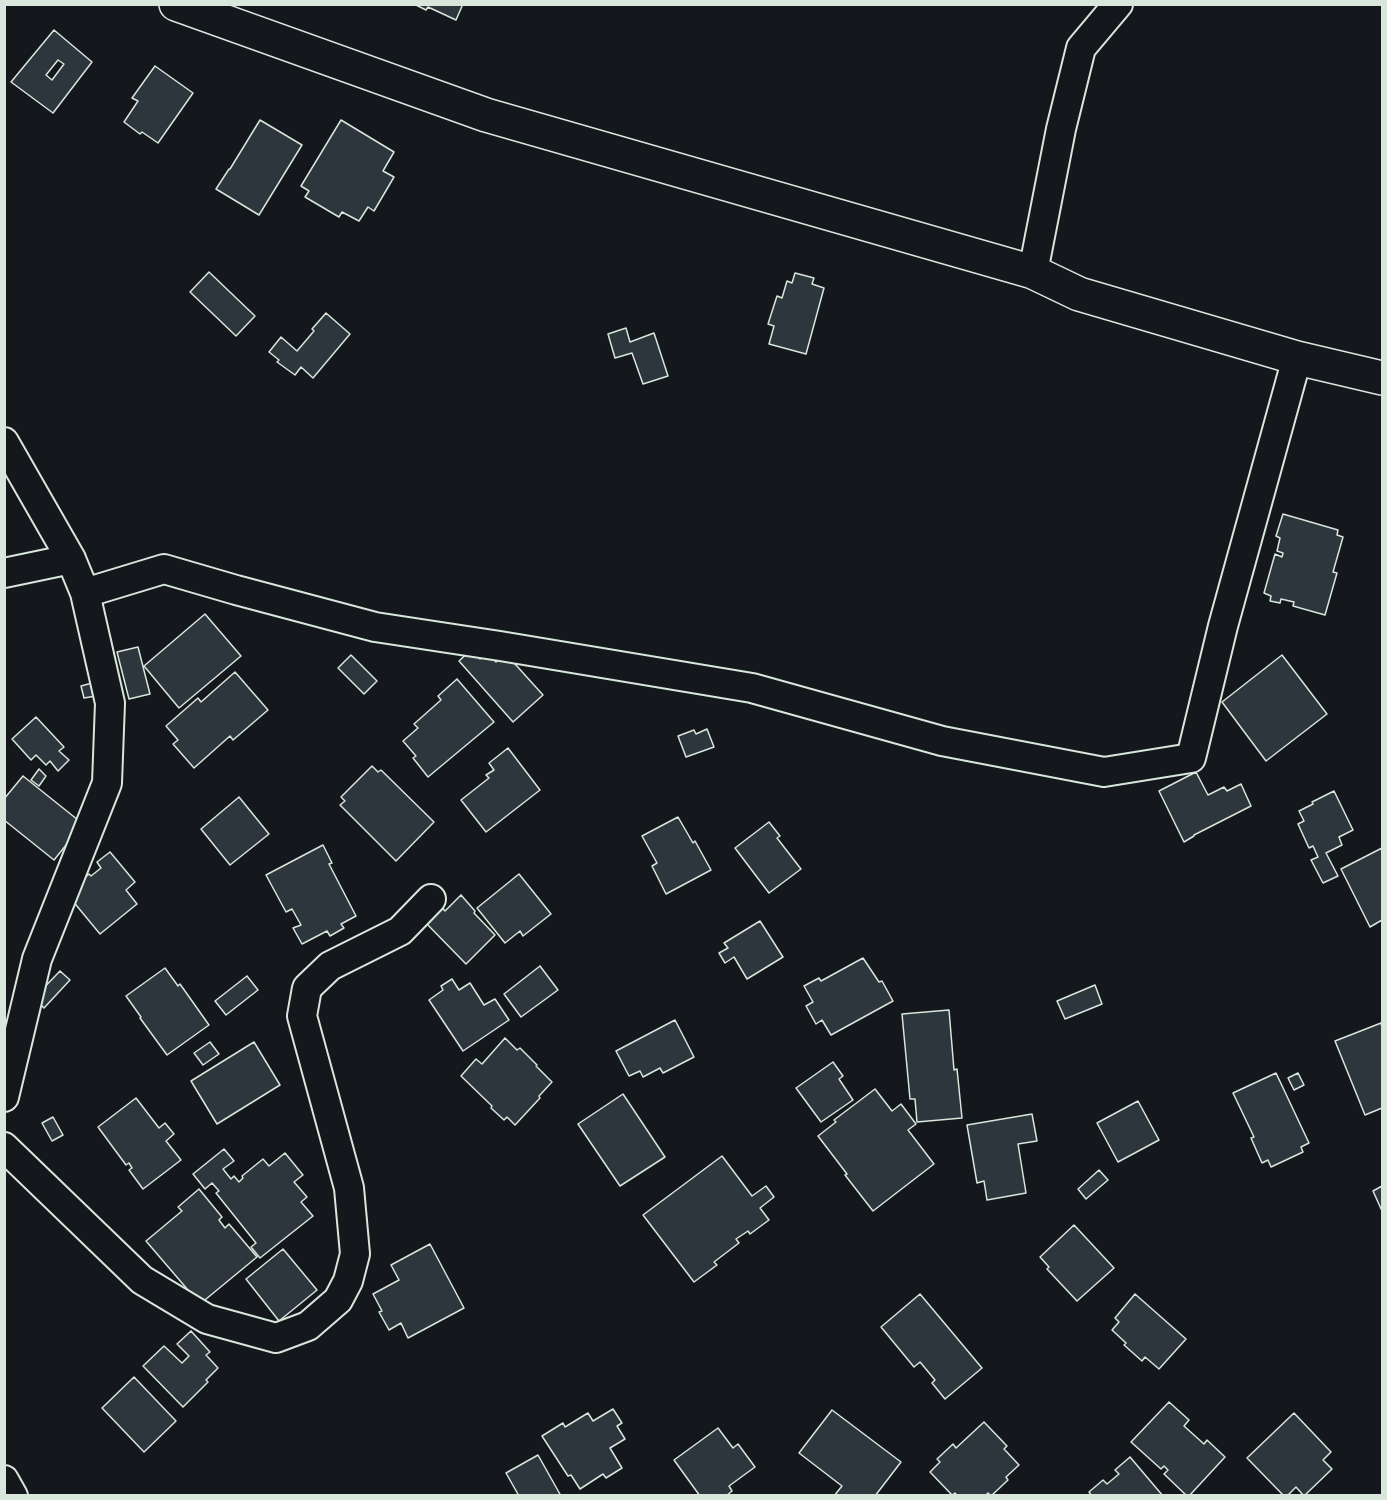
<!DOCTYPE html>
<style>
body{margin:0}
#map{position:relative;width:1387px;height:1500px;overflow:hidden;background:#14181c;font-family:"Sofia Sans Condensed",sans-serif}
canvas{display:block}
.frame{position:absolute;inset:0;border:6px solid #d8e6dc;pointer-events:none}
</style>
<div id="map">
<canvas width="1387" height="1500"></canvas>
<div class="frame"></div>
</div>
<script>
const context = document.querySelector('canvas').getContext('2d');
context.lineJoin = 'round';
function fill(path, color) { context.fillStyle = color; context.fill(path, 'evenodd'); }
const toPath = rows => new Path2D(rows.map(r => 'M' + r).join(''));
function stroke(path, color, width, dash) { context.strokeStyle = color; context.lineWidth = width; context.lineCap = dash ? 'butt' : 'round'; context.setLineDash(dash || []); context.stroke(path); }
const building = toPath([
 [414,4,463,4,456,20,428,7,426,10,414,4],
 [54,30,92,62,53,113,11,82,54,30],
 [58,60,64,64,52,80,46,75,58,60],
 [155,66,193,93,158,143,142,132,140,134,124,122,138,101,132,98,155,66],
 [260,120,302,145,259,215,216,189,229,169,230,169,260,120],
 [341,120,394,152,383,171,394,177,374,211,368,207,359,221,342,212,339,217,305,197,309,191,301,186,341,120],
 [209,272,255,316,236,336,190,292,209,272],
 [795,273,814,278,812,284,824,288,806,354,769,344,774,326,768,324,777,296,782,298,787,281,792,283,795,273],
 [326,313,350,334,313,378,301,367,295,375,277,362,279,360,269,352,281,337,297,351,314,331,312,329,326,313],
 [626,328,630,342,654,333,668,376,643,384,632,353,615,358,608,334,626,328],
 [1283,514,1338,530,1337,535,1343,537,1333,572,1337,573,1325,615,1293,606,1294,602,1281,599,1280,603,1270,601,1271,596,1264,593,1275,554,1282,557,1283,553,1277,551,1280,538,1276,536,1283,514],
 [205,614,241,656,179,708,144,666,205,614],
 [138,647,150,694,129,699,117,652,138,647],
 [472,649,480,659,487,652,496,662,506,654,543,695,513,722,459,661,472,649],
 [351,655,377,681,364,694,338,668,351,655],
 [1282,655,1327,714,1266,761,1222,702,1282,655],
 [235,672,268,710,233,740,230,736,194,768,173,744,178,740,166,726,198,698,201,702,235,672],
 [457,679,494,722,428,777,413,758,416,756,403,741,418,728,414,724,441,700,438,696,457,679],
 [92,683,96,696,84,698,81,686,92,683],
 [36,717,64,747,59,751,69,760,58,771,50,761,46,765,36,755,31,760,12,739,36,717],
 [707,729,714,747,686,757,678,736,694,730,696,734,707,729],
 [508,748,540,790,486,832,461,800,489,778,486,775,494,770,489,763,508,748],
 [372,766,378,772,381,770,434,822,396,861,340,805,345,801,341,797,372,766],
 [39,769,46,776,39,786,31,780,39,769],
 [1196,772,1208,795,1224,787,1227,791,1241,784,1251,806,1194,835,1194,836,1184,842,1159,791,1196,772],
 [23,776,83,824,54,860,4,820,4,799,23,776],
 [1334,791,1353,830,1339,837,1342,845,1326,853,1338,876,1323,883,1311,860,1318,857,1313,846,1309,848,1298,824,1304,821,1299,811,1313,804,1312,802,1334,791],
 [239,797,269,834,230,865,201,829,239,797],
 [678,817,693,843,695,841,711,870,666,894,652,866,657,863,642,836,678,817],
 [769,822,780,836,777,838,801,869,769,893,735,848,769,822],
 [323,845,332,863,329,864,356,916,341,924,344,928,330,936,327,931,302,944,293,928,301,925,292,909,286,912,266,875,323,845],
 [1382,848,1382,920,1370,927,1341,869,1382,848],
 [110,852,135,882,126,890,137,904,100,934,67,894,82,880,89,874,91,876,101,868,97,862,110,852],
 [519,874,551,914,523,936,520,931,505,943,477,908,519,874],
 [461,895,475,911,474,913,495,935,466,964,424,921,440,905,445,911,461,895],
 [760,921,783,957,747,979,734,957,725,963,719,953,728,948,724,943,760,921],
 [863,958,879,982,882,981,893,1001,831,1035,822,1020,816,1024,806,1006,813,1002,804,986,819,978,821,981,863,958],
 [540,966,558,990,521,1017,504,994,540,966],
 [165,968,178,986,180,984,209,1025,167,1055,140,1018,141,1017,126,996,165,968],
 [60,971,70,980,44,1008,34,998,60,971],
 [247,976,258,990,226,1015,215,1001,247,976],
 [452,979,459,990,470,983,484,1005,495,999,509,1020,463,1051,429,1000,443,990,441,986,452,979],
 [1095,985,1102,1004,1065,1019,1057,1001,1095,985],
 [949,1010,954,1070,957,1069,962,1118,917,1122,915,1099,910,1099,902,1014,949,1010],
 [675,1020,694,1057,663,1073,660,1068,643,1077,640,1071,629,1076,616,1051,675,1020],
 [1381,1023,1382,1027,1382,1108,1365,1115,1335,1041,1381,1023],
 [505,1038,517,1050,520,1048,537,1065,536,1066,552,1082,539,1096,540,1098,515,1125,507,1117,504,1120,491,1108,492,1106,461,1076,476,1059,482,1064,505,1038],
 [210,1042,219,1054,203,1065,194,1053,210,1042],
 [254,1042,280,1085,217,1124,191,1081,254,1042],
 [833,1062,843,1076,839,1079,853,1100,821,1122,796,1088,833,1062],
 [1276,1073,1309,1143,1301,1147,1303,1152,1271,1167,1268,1160,1262,1163,1251,1138,1254,1137,1233,1093,1276,1073],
 [1298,1073,1304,1085,1294,1090,1288,1078,1298,1073],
 [875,1089,892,1111,901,1104,916,1124,908,1130,934,1164,873,1211,845,1175,847,1174,818,1136,836,1122,834,1120,875,1089],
 [623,1094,665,1157,620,1186,578,1124,623,1094],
 [136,1098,159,1128,165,1123,174,1134,166,1141,181,1160,143,1189,129,1170,132,1168,129,1163,126,1165,98,1127,136,1098],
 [1138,1101,1159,1140,1118,1162,1097,1123,1138,1101],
 [1032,1114,1037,1141,1018,1144,1026,1193,987,1200,984,1181,977,1183,967,1125,1032,1114],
 [53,1117,63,1135,52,1141,42,1123,53,1117],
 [224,1149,234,1161,223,1169,231,1179,234,1176,239,1182,243,1178,242,1176,263,1159,269,1166,285,1153,303,1175,294,1182,307,1197,301,1202,313,1216,260,1258,251,1247,256,1243,216,1193,219,1191,212,1183,205,1189,193,1174,224,1149],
 [722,1156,752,1196,766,1186,774,1197,760,1208,769,1220,750,1234,748,1231,736,1239,739,1243,714,1262,717,1265,694,1282,643,1215,722,1156],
 [1099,1170,1108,1180,1086,1199,1078,1189,1099,1170],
 [1382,1186,1382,1211,1373,1191,1382,1186],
 [199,1189,222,1217,219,1220,225,1228,229,1224,257,1257,200,1304,146,1241,182,1211,178,1207,199,1189],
 [1074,1225,1114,1268,1077,1301,1047,1269,1049,1267,1040,1257,1074,1225],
 [430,1244,464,1308,408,1338,401,1323,389,1330,379,1312,382,1311,373,1294,399,1280,391,1265,430,1244],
 [283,1249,317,1290,279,1321,246,1279,283,1249],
 [920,1294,982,1368,945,1399,932,1383,935,1380,920,1362,914,1367,881,1327,920,1294],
 [1135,1294,1186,1339,1159,1369,1145,1357,1142,1361,1124,1345,1126,1343,1112,1330,1119,1322,1115,1318,1135,1294],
 [191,1331,210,1352,206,1355,218,1368,206,1380,208,1382,183,1407,143,1366,164,1346,182,1363,189,1356,177,1344,191,1331],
 [134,1377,176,1421,144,1452,102,1408,134,1377],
 [1169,1402,1189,1420,1184,1426,1204,1444,1207,1440,1225,1457,1189,1496,1187,1496,1164,1474,1168,1470,1164,1466,1161,1469,1131,1442,1169,1402],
 [613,1409,622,1423,617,1426,625,1439,610,1448,622,1468,606,1478,603,1474,580,1489,571,1475,568,1476,542,1436,563,1423,565,1427,588,1413,593,1421,613,1409],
 [832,1410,901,1462,875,1496,834,1496,842,1486,799,1453,832,1410],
 [1294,1413,1331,1452,1323,1460,1332,1469,1304,1496,1296,1487,1287,1496,1284,1496,1247,1458,1294,1413],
 [984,1422,1007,1446,1004,1449,1019,1465,1006,1477,1008,1480,991,1496,988,1493,985,1496,957,1496,955,1493,952,1495,930,1472,940,1462,937,1459,953,1444,956,1448,984,1422],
 [718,1428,733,1448,738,1444,755,1467,729,1486,732,1491,726,1496,700,1496,674,1460,718,1428],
 [538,1455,561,1496,519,1496,506,1473,538,1455],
 [1130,1457,1163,1496,1092,1496,1089,1492,1103,1480,1107,1484,1119,1474,1115,1470,1130,1457]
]);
const minor = toPath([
 [1033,272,1061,129,1081,48,1118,4],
 [4,442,71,559,85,593,110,703,107,783,37,959,4,1097],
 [4,573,71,559],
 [85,593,164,569,236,590,375,627,500,646,752,688,942,741,1104,772,1191,758,1223,626,1297,358],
 [4,1147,142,1280,207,1319,276,1338,308,1326,338,1300,348,1281,355,1254,349,1188,302,1016,307,988,330,966,400,931,431,899],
 [4,1480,13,1496]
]);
const tertiary = toPath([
 [176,4,486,115,1033,272,1079,294,1297,358,1382,378]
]);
fill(building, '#2c363c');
stroke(building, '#d8e6dc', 1.5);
stroke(minor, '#d8e6dc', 32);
stroke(tertiary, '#d8e6dc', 36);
stroke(minor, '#14181c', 28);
stroke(tertiary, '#14181c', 33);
</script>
